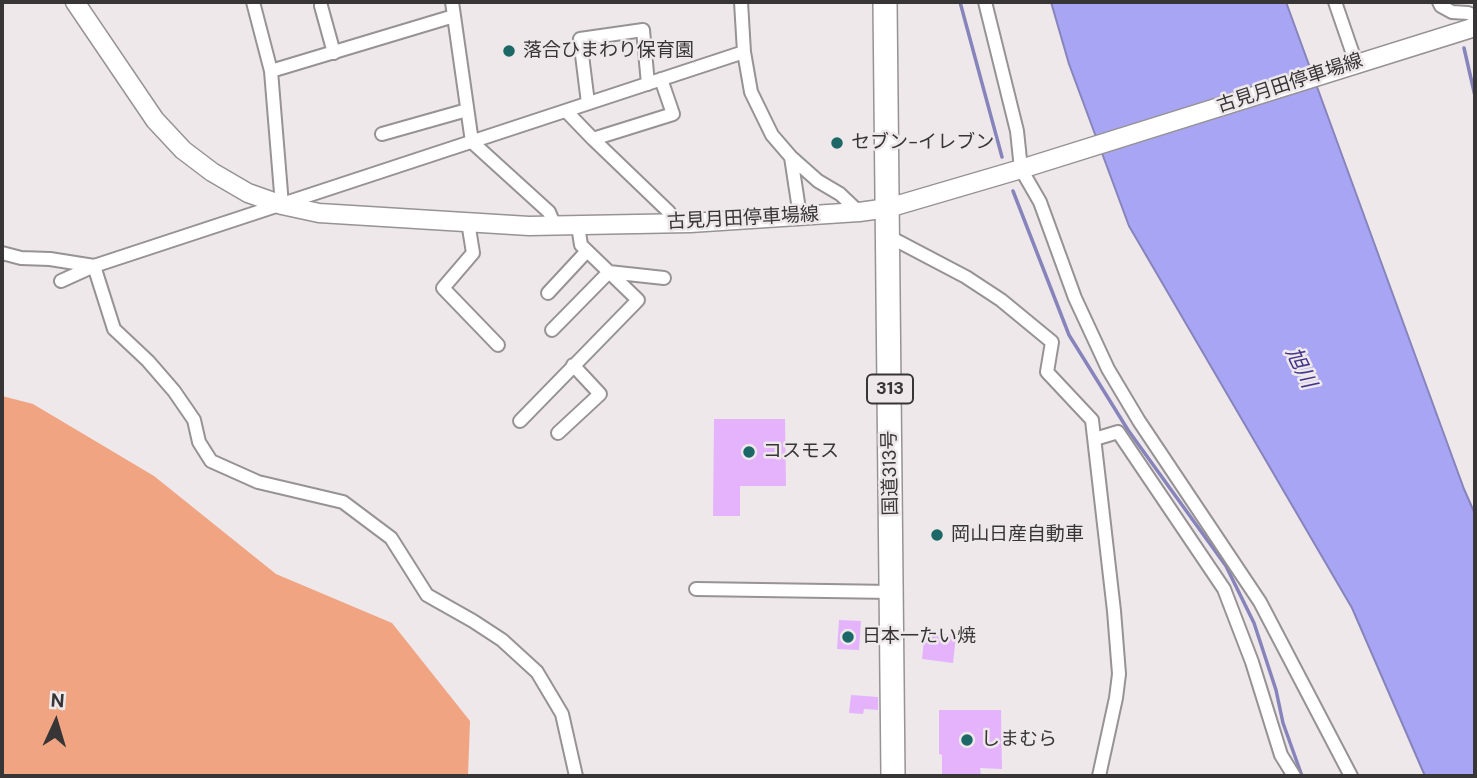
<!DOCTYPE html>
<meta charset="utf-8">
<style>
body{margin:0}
#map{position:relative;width:1477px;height:778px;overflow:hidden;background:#eee8eb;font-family:"DM Sans",sans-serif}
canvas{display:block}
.frame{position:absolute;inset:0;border:4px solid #373536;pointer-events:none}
.north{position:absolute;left:21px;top:687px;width:70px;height:70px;-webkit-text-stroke:5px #eee8eb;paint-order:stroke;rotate:4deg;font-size:19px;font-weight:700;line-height:28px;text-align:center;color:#373536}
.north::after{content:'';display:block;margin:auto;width:24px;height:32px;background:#373536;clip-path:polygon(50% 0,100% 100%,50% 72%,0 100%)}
</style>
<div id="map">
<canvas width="1477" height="778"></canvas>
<div class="frame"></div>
<div class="north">N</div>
</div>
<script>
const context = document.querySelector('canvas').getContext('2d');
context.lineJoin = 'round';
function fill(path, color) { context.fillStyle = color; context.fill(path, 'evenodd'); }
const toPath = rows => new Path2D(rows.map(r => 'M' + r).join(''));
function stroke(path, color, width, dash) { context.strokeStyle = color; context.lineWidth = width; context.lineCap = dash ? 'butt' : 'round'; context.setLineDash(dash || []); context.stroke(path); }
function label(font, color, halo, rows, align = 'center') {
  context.font = font + ' "DM Sans","Noto Sans JP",sans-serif'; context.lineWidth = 5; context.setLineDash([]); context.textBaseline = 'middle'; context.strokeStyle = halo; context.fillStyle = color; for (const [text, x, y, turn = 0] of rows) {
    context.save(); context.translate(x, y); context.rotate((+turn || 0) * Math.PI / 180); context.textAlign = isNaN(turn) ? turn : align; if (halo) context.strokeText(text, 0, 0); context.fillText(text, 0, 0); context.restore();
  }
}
const green = toPath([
 [2,396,33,404,154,476,276,574,392,623,470,721,468,776,2,776]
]);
const water = toPath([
 [1051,2,1286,2,1464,489,1475,514,1475,776,1425,776,1352,608,1129,226,1069,64,1051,2]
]);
const stream = toPath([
 [960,2,1002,157],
 [1464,48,1475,96],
 [1013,191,1069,335,1128,430,1226,566,1254,623,1276,690,1283,723,1302,776]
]);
const building = toPath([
 [714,419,785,419,786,486,740,486,740,516,713,516],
 [839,620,861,621,859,650,837,649],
 [925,631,956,636,953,663,922,659],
 [851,695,878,697,878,710,864,709,863,714,849,713],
 [939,710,1001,710,1002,769,980,768,981,776,942,776,942,755,939,754]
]);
const street = toPath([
 [253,2,271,71,282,205],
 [452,2,472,142,549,212,555,226],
 [741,2,744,52,751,92,772,135,791,157,818,181,840,194,859,212],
 [985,2,1017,131,1021,169,1040,202,1075,298,1108,369,1139,421,1260,602,1351,776],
 [1335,2,1356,63],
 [1439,2,1441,6,1452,12,1468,13,1475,16],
 [321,6,334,53],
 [271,71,454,16],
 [588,103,580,39,643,30,648,84],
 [566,111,593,139,673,114,661,79],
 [382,134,467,110],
 [593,139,669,212,670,223],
 [791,157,800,216],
 [468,222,473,253,443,288,498,345],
 [888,236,966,277,1001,300,1052,342,1047,372,1092,420,1114,611,1119,674,1116,698,1099,776],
 [2,253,21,258,50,259,94,266],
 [94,266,114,329,148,361,174,391,194,420,199,442,211,461,258,482,343,502,391,538,427,595,473,621,502,640,537,672,562,714,576,776],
 [61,281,94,266,744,52],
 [548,293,587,251],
 [552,330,609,272,664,278],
 [520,421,638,300,581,245,578,226],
 [558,433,600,394,573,365],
 [1095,439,1118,432,1224,589,1252,662,1281,755,1294,776],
 [696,589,892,592]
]);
const secondary = toPath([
 [75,2,155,120,183,150,212,172,248,193,282,205,319,213,529,226,690,223,859,212,888,208,1021,169,1475,27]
]);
const highway = toPath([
 [885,2,893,776]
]);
const markers = [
 [509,51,7,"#1b6866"],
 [837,143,7,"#1b6866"],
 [749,452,7,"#1b6866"],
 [937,535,7,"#1b6866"],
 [848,637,7,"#1b6866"],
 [967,740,7,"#1b6866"]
];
const shields = [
 [890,389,46]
];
const shieldNames = [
 ["313",890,389]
];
const poiNames = [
 ["落合ひまわり保育園",523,51],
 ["セブン-イレブン",851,143],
 ["コスモス",763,452],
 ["岡山日産自動車",951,535],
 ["日本一たい焼",862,637],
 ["しまむら",981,740]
];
const streetNames = [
 ["古見月田停車場線",1290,84,-18],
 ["古見月田停車場線",743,219,-3],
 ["国道313号",891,473,-91]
];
const waterNames = [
 ["旭川",1300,368,64]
];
fill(green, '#f1a481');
fill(water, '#a8a6f4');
stroke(water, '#8684bb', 2);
stroke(stream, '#8684bb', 3.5);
fill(building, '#e4b3fb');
stroke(street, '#979294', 16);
stroke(secondary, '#979294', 21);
stroke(highway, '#979294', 26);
stroke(street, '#fff', 12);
stroke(secondary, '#fff', 18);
stroke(highway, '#fff', 23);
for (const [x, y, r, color] of markers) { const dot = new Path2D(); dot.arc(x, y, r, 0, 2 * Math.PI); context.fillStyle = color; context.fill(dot); stroke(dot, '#eee8eb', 2.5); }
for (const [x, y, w] of shields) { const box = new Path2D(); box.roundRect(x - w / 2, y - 14.5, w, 29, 5); context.fillStyle = '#eee8eb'; context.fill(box); stroke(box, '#373536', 2); }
label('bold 18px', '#373536', null, shieldNames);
label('19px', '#373536', '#eee8eb', poiNames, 'left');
label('19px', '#373536', '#eee8eb', streetNames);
label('italic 21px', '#40348c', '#eee8eb', waterNames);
</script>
